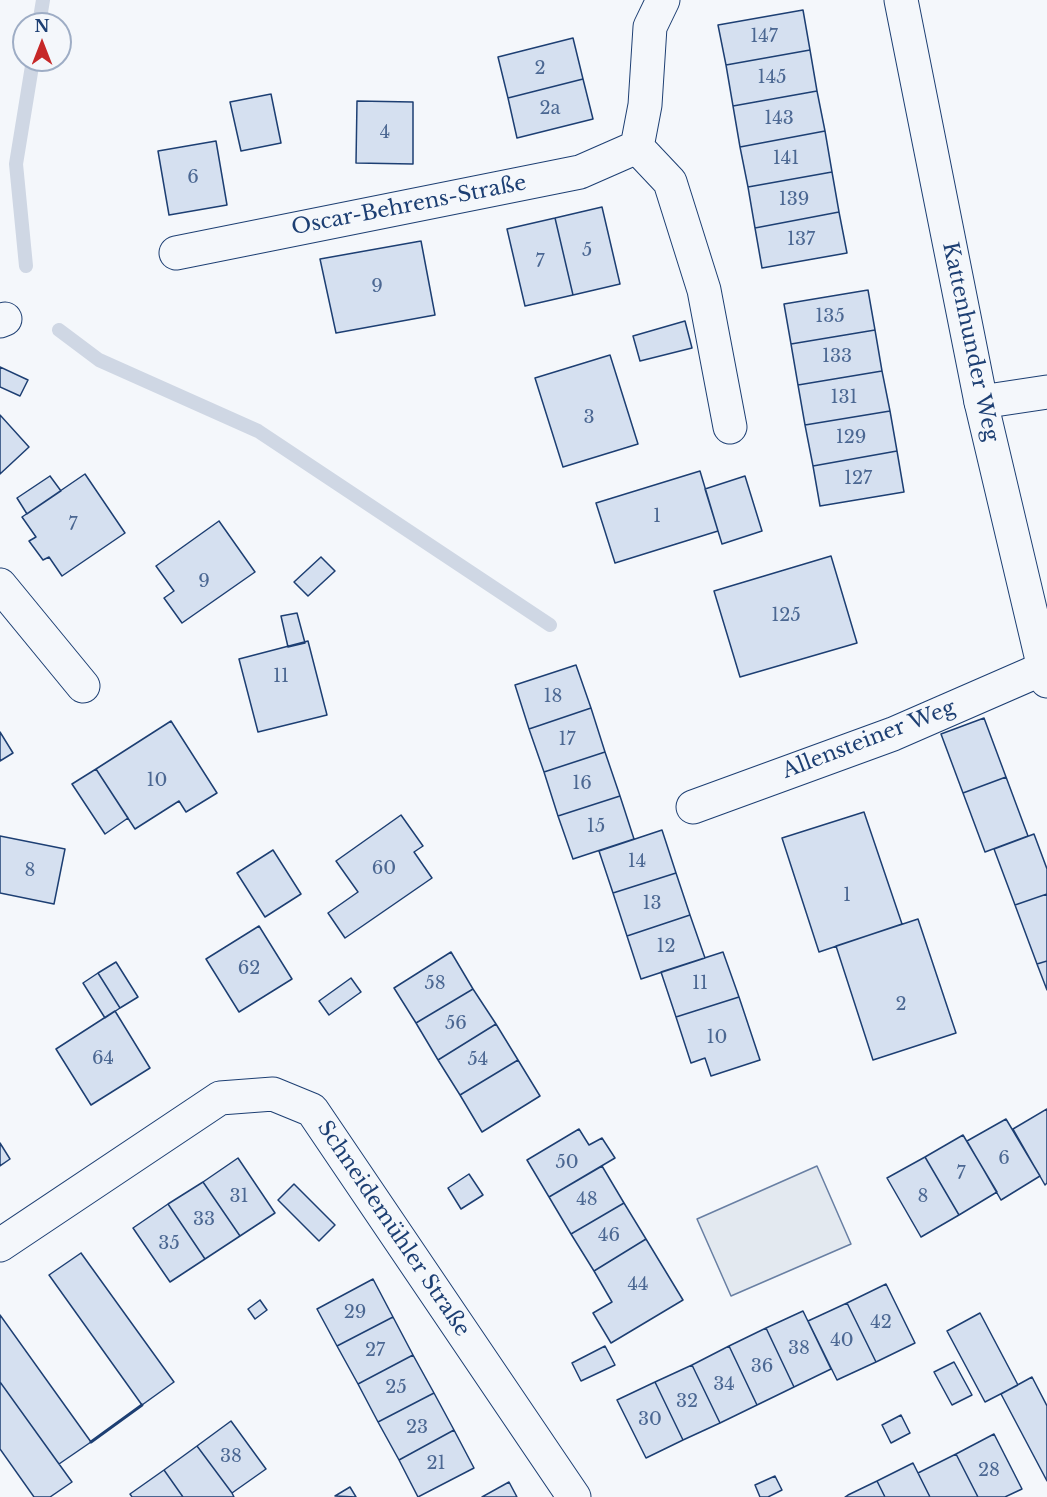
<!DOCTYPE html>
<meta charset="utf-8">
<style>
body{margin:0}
#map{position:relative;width:1047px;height:1497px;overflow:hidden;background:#f4f7fb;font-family:"Libre Baskerville",serif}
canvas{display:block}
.north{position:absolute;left:12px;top:12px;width:60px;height:60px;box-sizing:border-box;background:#f4f7fb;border:2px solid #9eadc5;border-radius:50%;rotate:0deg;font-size:16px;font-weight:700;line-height:24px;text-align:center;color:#1d3f73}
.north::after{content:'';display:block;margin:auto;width:21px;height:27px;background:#c62828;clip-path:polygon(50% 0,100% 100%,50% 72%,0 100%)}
</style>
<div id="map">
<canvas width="1047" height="1497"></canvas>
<div class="north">N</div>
</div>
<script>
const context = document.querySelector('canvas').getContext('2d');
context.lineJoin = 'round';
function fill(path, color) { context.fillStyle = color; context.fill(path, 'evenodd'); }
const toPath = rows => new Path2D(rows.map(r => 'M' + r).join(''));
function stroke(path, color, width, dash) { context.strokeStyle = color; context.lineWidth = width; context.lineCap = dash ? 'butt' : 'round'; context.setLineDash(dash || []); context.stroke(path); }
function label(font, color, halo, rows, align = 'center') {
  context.font = font + ' "Libre Baskerville",serif'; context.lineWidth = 4.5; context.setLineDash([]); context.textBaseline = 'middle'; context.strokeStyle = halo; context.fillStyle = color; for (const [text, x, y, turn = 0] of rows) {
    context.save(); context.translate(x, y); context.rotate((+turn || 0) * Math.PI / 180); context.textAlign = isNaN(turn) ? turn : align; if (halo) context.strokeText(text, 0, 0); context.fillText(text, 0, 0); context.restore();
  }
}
const green = toPath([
 [817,1166,851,1244,731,1296,697,1219,817,1166]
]);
const stream = toPath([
 [39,24,43,0],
 [26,266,16,164,33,60],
 [59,330,99,360,258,431,550,625]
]);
const building = toPath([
 [803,10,810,50,726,65,718,25,803,10],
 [573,38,583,79,508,98,498,57,573,38],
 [810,50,817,91,733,106,726,65,810,50],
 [583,79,593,119,517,138,508,98,583,79],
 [817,91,825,131,740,147,733,106,817,91],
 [271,94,281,143,241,151,230,102,271,94],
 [357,101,413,102,413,164,356,163,357,101],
 [825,131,832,172,748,187,740,147,825,131],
 [216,141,227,205,169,215,158,151,216,141],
 [832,172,839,212,755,228,748,187,832,172],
 [602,207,620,284,573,295,555,218,602,207],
 [839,212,847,253,762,268,755,228,839,212],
 [555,218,573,295,525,306,507,229,555,218],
 [421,241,435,315,336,333,320,259,421,241],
 [868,290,875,330,791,344,784,304,868,290],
 [685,321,692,348,640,361,633,336,685,321],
 [875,330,882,371,798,385,791,344,875,330],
 [610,355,638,444,563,467,535,378,610,355],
 [0,367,28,380,20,396,0,387,0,367],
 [882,371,890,411,805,425,798,385,882,371],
 [890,411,897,451,813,466,805,425,890,411],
 [0,415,29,447,0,474,0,415],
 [897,451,904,492,820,506,813,466,897,451],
 [700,471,718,531,615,563,596,503,700,471],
 [85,474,125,533,62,576,49,557,43,560,29,541,36,537,22,517,85,474],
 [50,476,61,491,27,514,17,498,50,476],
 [745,476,762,531,722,544,705,489,745,476],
 [219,521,255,572,182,623,164,598,174,591,156,566,219,521],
 [831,556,857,643,740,677,714,591,831,556],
 [321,557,335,571,308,596,294,582,321,557],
 [297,613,305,643,288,647,281,616,297,613],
 [308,641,327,715,258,732,239,659,308,641],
 [576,665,591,708,529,729,515,685,576,665],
 [591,708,605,752,544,772,529,729,591,708],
 [984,718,1006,777,963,793,941,734,984,718],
 [171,721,217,793,186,812,179,801,135,829,96,769,171,721],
 [0,732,13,753,0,761,0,732],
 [605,752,620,796,558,816,544,772,605,752],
 [96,769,128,818,105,834,72,784,96,769],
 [1006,777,1028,836,985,852,963,793,1006,777],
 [620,796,634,839,573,859,558,816,620,796],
 [864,812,902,924,819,952,782,838,864,812],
 [401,815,423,846,414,852,432,878,345,938,328,913,358,892,336,861,401,815],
 [662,830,676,873,613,893,599,851,662,830],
 [1034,834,1047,869,1047,894,1015,905,994,849,1034,834],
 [0,836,65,849,54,904,0,893,0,836],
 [273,850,301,894,265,917,237,873,273,850],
 [676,873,690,915,627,936,613,893,676,873],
 [1047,894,1047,961,1037,964,1015,905,1047,894],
 [690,915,705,958,641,979,627,936,690,915],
 [918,919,956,1033,873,1060,836,946,918,919],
 [259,926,292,979,239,1012,206,959,259,926],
 [451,952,473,989,416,1023,394,988,451,952],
 [723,952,739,997,676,1017,661,972,723,952],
 [1047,961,1047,990,1037,964,1047,961],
 [116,962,138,997,120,1008,98,973,116,962],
 [98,973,120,1008,105,1018,83,983,98,973],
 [351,978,361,992,329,1015,319,1001,351,978],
 [473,989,496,1024,438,1060,416,1023,473,989],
 [739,997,760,1060,711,1076,705,1058,691,1063,676,1017,739,997],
 [115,1011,150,1068,91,1105,56,1049,115,1011],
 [496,1024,518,1060,460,1095,438,1060,496,1024],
 [518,1060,540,1096,482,1132,460,1095,518,1060],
 [1047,1109,1047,1183,1045,1185,1013,1129,1047,1109],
 [1006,1119,1040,1176,1001,1200,967,1141,1006,1119],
 [579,1129,589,1145,602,1138,615,1158,549,1197,527,1160,579,1129],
 [963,1135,997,1192,959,1215,925,1157,963,1135],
 [0,1143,10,1159,0,1166,0,1143],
 [925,1157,959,1215,921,1237,887,1178,925,1157],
 [238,1158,275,1213,240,1236,203,1182,238,1158],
 [602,1166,624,1203,571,1234,549,1197,602,1166],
 [469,1174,483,1195,461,1209,448,1188,469,1174],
 [203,1182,240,1236,205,1259,168,1204,203,1182],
 [294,1184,335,1225,319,1241,278,1200,294,1184],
 [624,1203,646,1239,594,1271,571,1234,624,1203],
 [168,1204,205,1259,170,1282,133,1228,168,1204],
 [646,1239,683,1300,611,1343,593,1313,612,1302,594,1271,646,1239],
 [81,1253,174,1382,142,1405,49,1275,81,1253],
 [373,1279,393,1317,337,1346,317,1309,373,1279],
 [886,1284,915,1343,876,1362,847,1303,886,1284],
 [260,1300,267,1310,255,1319,248,1309,260,1300],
 [847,1303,876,1362,837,1380,808,1321,847,1303],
 [803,1311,831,1369,794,1387,766,1328,803,1311],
 [980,1313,1018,1385,985,1402,947,1331,980,1313],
 [0,1315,91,1442,59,1464,0,1382,0,1315],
 [393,1317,413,1355,358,1384,337,1346,393,1317],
 [766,1328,794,1387,757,1405,729,1346,766,1328],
 [605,1346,615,1365,581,1381,572,1363,605,1346],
 [729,1346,757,1405,720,1423,692,1365,729,1346],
 [413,1355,434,1393,378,1422,358,1384,413,1355],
 [954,1362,972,1395,952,1405,934,1372,954,1362],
 [692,1365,720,1423,683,1440,655,1382,692,1365],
 [1032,1377,1047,1406,1047,1481,1001,1394,1032,1377],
 [0,1382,72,1482,50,1497,34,1497,0,1449,0,1382],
 [655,1382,683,1440,646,1458,617,1400,655,1382],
 [434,1393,454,1430,399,1460,378,1422,434,1393],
 [901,1415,910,1433,891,1443,882,1425,901,1415],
 [231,1421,266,1469,232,1493,197,1446,231,1421],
 [454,1430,474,1468,418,1497,399,1460,454,1430],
 [994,1434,1022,1489,1005,1497,978,1497,956,1454,994,1434],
 [197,1446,232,1493,234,1497,183,1497,164,1470,197,1446],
 [956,1454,978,1497,930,1497,918,1473,956,1454],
 [913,1463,930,1497,885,1497,877,1481,913,1463],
 [164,1470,183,1497,132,1497,130,1494,164,1470],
 [775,1476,782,1490,768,1497,760,1497,755,1485,775,1476],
 [877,1481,885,1497,845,1497,848,1495,877,1481],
 [509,1482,517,1497,482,1497,509,1482],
 [350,1487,356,1497,335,1496,350,1487]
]);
const minor = toPath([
 [637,147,670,182,704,290,730,427],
 [176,253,580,172,637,147,645,105,650,27,663,0],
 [0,321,5,319],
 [981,402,1047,392],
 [0,585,83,686],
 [693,807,893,734,1042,669],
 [0,1245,220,1098,273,1094,312,1110,574,1497]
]);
const tertiary = toPath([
 [901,0,981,402,1047,681]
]);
const wall = toPath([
 [91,1442,142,1405]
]);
const numberNames = [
 ["147",764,37],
 ["2",540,69],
 ["145",772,78],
 ["2a",550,109],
 ["143",779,119],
 ["4",385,133],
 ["141",786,159],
 ["6",193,178],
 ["139",794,200],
 ["137",801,240],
 ["5",587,251],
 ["7",540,262],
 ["9",377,287],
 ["135",830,317],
 ["133",837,357],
 ["131",844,398],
 ["3",589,418],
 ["129",851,438],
 ["127",858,479],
 ["1",657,517],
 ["7",73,525],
 ["9",204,582],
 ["125",786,616],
 ["11",281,677],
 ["18",553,697],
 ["17",567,740],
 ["10",157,781],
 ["16",582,784],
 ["15",596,827],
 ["14",637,862],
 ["60",384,869],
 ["8",30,871],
 ["1",847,896],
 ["13",652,904],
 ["12",666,947],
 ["62",249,969],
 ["58",435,984],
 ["11",700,984],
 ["2",901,1005],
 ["56",456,1024],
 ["10",717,1038],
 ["64",103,1059],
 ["54",478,1060],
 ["6",1004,1159],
 ["50",567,1163],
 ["7",961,1174],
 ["31",239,1197],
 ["8",923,1197],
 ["48",587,1200],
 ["33",204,1220],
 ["46",609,1236],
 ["35",169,1244],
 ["44",638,1285],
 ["29",355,1313],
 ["42",881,1323],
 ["40",842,1341],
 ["38",799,1349],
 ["27",375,1351],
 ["36",762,1367],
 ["34",724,1385],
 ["25",396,1388],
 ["32",687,1402],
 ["30",650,1420],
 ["23",417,1428],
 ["38",231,1457],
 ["21",436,1464],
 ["28",989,1471]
];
const streetNames = [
 ["Oscar-Behrens-Straße",409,206,-11],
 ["Kattenhunder Weg",970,342,78],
 ["Allensteiner Weg",869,740,-21],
 ["Schneidemühler Straße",393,1229,56]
];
fill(green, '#e3e9f0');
stroke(green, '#687fa3', 1.5);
stroke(stream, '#cfd7e4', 14);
fill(building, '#d5e0f0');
stroke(building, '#1d3f73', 1.5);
stroke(minor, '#1d3f73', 35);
stroke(tertiary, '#1d3f73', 35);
stroke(minor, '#f4f7fb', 33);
stroke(tertiary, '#f4f7fb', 33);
stroke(wall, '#1d3f73', 3);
label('18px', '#4b6792', null, numberNames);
label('21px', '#1d3f73', '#f4f7fb', streetNames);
</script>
